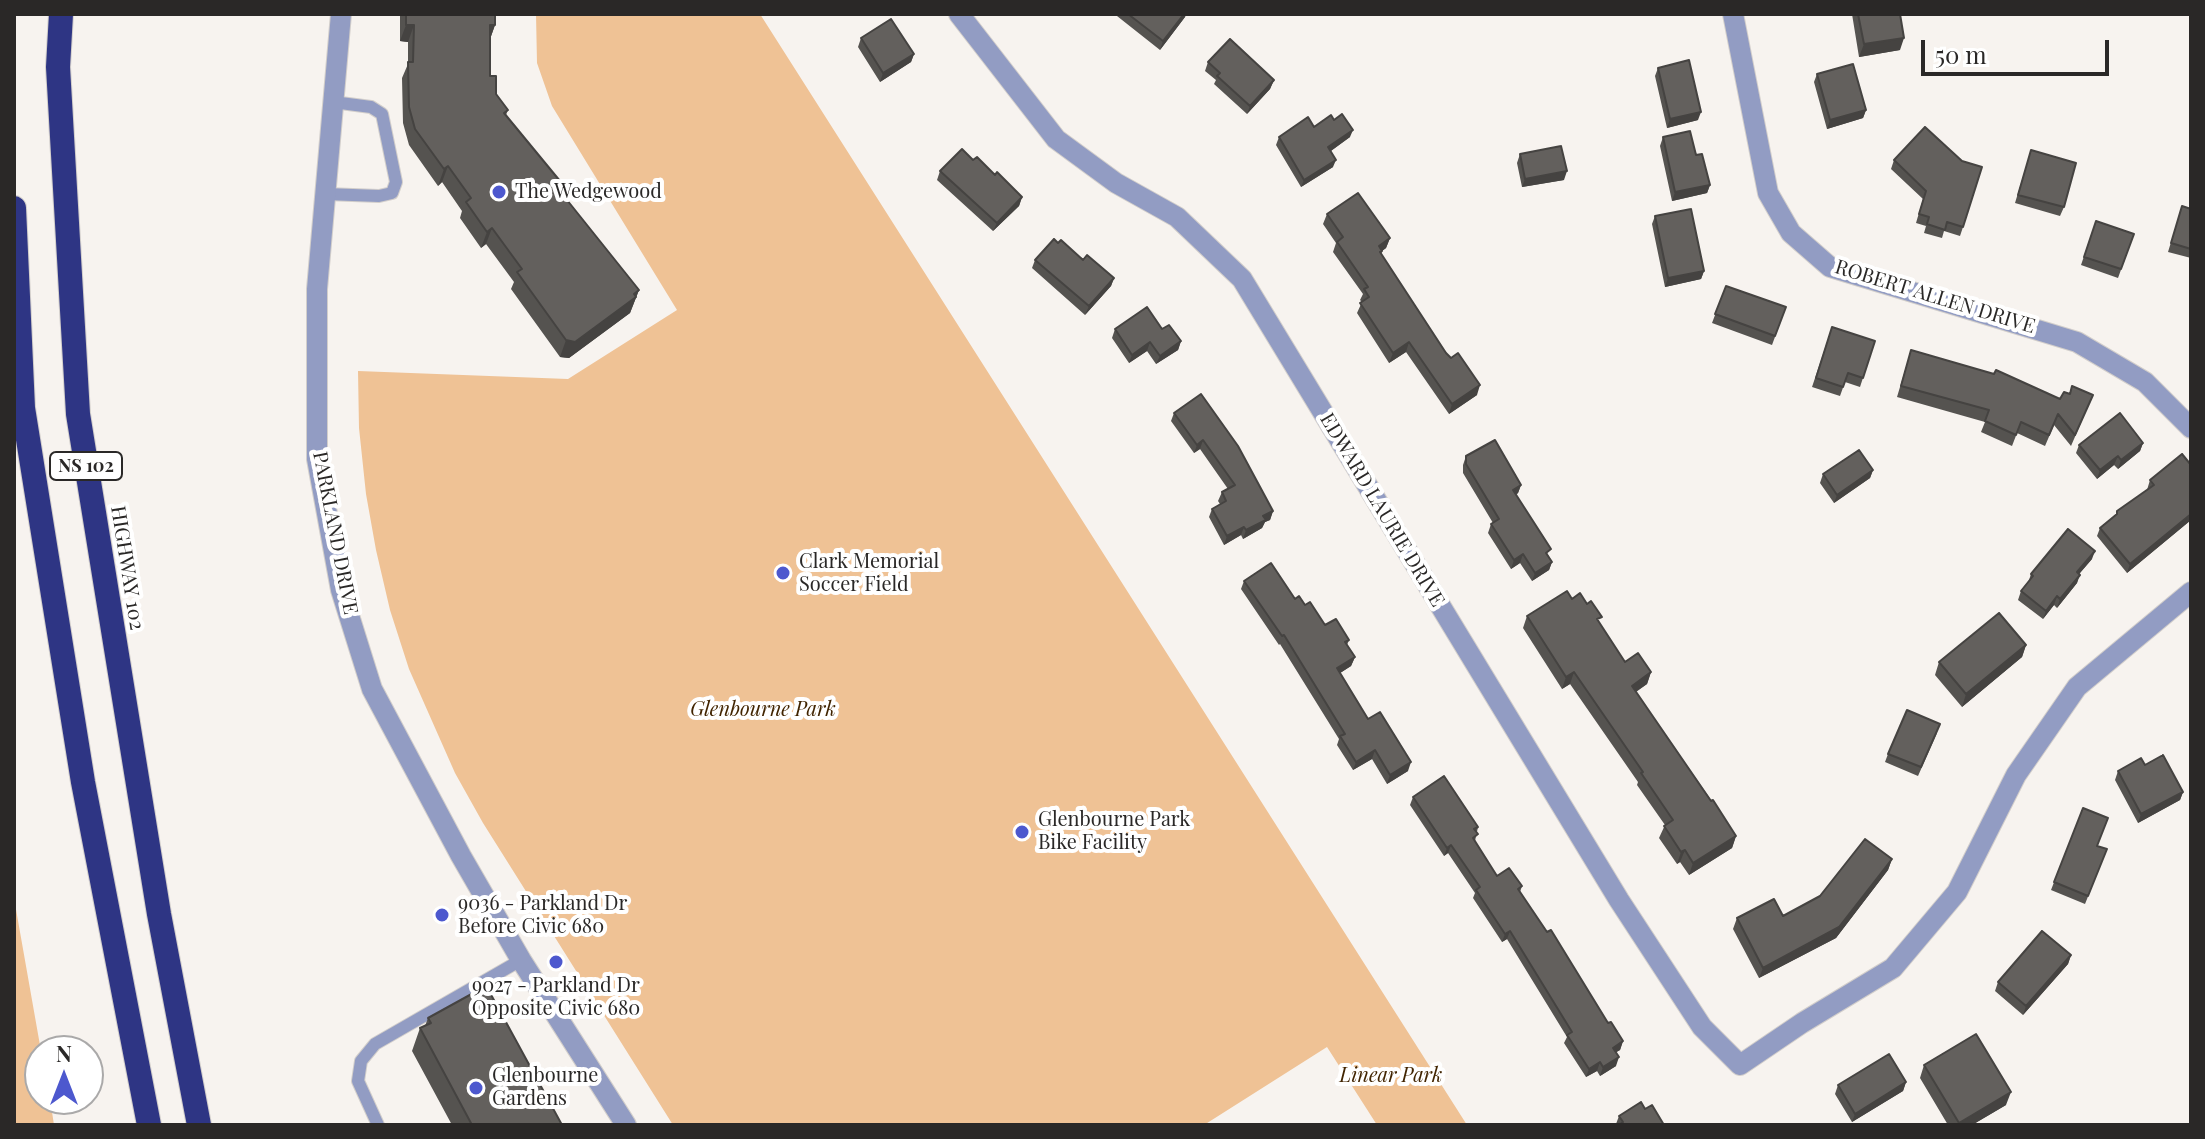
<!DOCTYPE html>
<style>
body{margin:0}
#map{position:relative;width:2205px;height:1139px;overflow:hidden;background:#f7f3ef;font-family:"Playfair Display",serif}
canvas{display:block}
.frame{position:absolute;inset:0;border:16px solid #2a2827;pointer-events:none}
.north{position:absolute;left:24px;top:1035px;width:80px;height:80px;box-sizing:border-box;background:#fff;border:2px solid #aaa9a9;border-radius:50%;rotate:0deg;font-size:22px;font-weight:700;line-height:32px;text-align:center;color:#2a2827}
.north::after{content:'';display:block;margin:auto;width:28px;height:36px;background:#4d58ce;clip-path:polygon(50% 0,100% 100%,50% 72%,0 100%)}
.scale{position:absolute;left:1921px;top:40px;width:188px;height:36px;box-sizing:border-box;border:4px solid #2a2827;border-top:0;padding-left:10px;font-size:24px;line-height:28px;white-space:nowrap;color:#2a2827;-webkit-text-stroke:6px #fff;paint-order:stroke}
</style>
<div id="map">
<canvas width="2205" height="1139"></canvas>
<div class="frame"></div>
<div class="north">N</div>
<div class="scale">50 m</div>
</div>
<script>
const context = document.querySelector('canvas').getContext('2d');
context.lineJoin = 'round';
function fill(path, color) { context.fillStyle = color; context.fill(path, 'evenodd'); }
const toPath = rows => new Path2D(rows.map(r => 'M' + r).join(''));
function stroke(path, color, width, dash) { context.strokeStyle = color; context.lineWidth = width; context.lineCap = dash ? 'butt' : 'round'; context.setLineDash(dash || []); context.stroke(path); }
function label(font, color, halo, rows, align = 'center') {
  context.font = font + ' "Playfair Display",serif'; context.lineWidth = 8; context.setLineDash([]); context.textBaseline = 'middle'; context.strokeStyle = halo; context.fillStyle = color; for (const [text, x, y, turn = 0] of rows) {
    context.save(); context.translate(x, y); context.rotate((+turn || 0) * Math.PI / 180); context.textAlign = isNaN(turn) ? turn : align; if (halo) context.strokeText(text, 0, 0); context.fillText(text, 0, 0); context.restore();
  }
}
const green = toPath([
 [536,14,760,14,1467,1125,1377,1125,1327,1047,1204,1125,673,1125,483,823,455,773,409,669,390,610,376,550,366,494,359,428,358,371,568,379,677,310,552,106,537,63],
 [14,898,41,1051,40,1099,50,1099,54,1125,14,1125]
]);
const service = toPath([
 [326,194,379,196,392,193,396,182,382,114,371,107,333,102],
 [378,1125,358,1081,361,1061,375,1044,521,960]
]);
const minor = toPath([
 [959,14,1056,139,1116,183,1177,217,1242,279,1619,900,1702,1027,1740,1065,1802,1023,1893,968,1957,892,2016,775,2077,687,2191,592],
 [1733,14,1768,193,1791,233,1830,267,2077,342,2145,382,2191,428]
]);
const tertiary = toPath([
 [341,14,317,289,317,459,341,590,372,689,461,856,521,960,626,1125]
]);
const motorway = toPath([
 [61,14,58,67,78,414,159,914,199,1125],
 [14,208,23,408,83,782,149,1125]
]);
const wall = toPath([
 [400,14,495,14,495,25,490,39,490,76,496,94,508,110,506,115,557,188,639,290,630,313,569,358,560,357,511,289,514,282,486,244,481,248,460,218,462,211,442,182,438,186,409,145,403,123,402,78,408,64,408,42,400,41],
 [1118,14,1186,14,1185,17,1160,50,1117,16],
 [1852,14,1900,14,1900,50,1859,57],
 [861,38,914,54,911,62,880,82,858,47],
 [1208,62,1274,80,1270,89,1247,114,1214,84,1216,80,1205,71],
 [1658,68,1698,120,1667,128,1655,76],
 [1817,74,1866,110,1863,118,1827,129,1814,82],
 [1334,120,1350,137,1331,151,1333,167,1301,187,1276,145,1279,137],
 [1663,137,1696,155,1710,185,1707,193,1672,201,1660,146],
 [2031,150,2064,207,2060,216,2015,203],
 [1520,154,1564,180,1522,187,1517,163],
 [973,160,995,175,1022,197,1019,206,993,231,937,180,940,171],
 [1894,160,1963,227,1960,236,1944,231,1942,238,1924,233,1926,226,1916,223,1923,199,1891,169],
 [2182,206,2191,209,2191,258,2168,252],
 [1327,214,1390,238,1386,248,1382,251,1381,254,1446,353,1477,395,1449,414,1406,352,1389,363,1357,313,1362,302,1360,300,1363,294,1333,252,1336,243,1323,224],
 [1655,216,1704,271,1701,279,1665,287,1652,224],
 [2096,221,2134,234,2118,278,2081,265],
 [1058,243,1114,278,1111,286,1085,315,1032,268,1035,260],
 [1726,286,1786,307,1772,345,1712,323],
 [1832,327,1875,341,1860,387,1845,382,1840,396,1812,387],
 [1115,329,1162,329,1181,341,1178,350,1156,364,1147,351,1129,363,1112,338],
 [1911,350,2060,399,2070,394,2093,395,2071,446,2054,425,2045,446,2017,433,2012,446,1981,432,1985,422,1897,397],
 [1201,394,1273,511,1270,520,1265,522,1262,528,1243,539,1241,535,1224,545,1209,517,1212,509,1220,504,1218,501,1222,492,1228,489,1200,449,1194,453,1171,421,1174,413],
 [2143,443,2140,451,2118,469,2114,465,2097,479,2076,453,2079,445],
 [1466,456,1521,485,1518,493,1516,495,1552,562,1549,570,1532,581,1520,563,1511,569,1488,533,1491,524,1493,523,1463,473,1463,465],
 [2191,465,2191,520,2127,573,2097,536,2100,528,2116,515,2117,511,2147,490,2150,480],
 [1873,470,1870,478,1834,503,1820,483,1823,474],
 [2092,559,2079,574,2077,583,2057,608,2054,605,2043,619,2018,600,2021,591,2028,583,2031,574],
 [1244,581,1295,599,1305,605,1325,625,1349,640,1347,645,1355,657,1351,666,1340,673,1368,719,1408,771,1387,784,1372,759,1353,770,1337,745,1339,739,1280,644,1279,645,1241,589],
 [1572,599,1599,623,1625,662,1651,672,1647,684,1636,692,1736,836,1732,848,1689,875,1680,862,1677,864,1659,838,1665,825,1637,785,1638,782,1570,684,1562,689,1523,628,1527,616],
 [2026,645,2022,657,1962,707,1935,675,1939,662],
 [1937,733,1918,776,1885,762,1888,754],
 [2145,765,2183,792,2180,800,2138,823,2115,780,2118,771],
 [1413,797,1478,827,1475,841,1497,876,1522,886,1520,892,1608,1023,1623,1041,1620,1050,1616,1052,1616,1066,1600,1076,1597,1071,1586,1077,1564,1043,1567,1037,1507,939,1502,942,1473,898,1475,893,1448,853,1444,856,1410,805],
 [2083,808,2098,846,2107,849,2085,904,2051,890],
 [1892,859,1888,870,1836,938,1759,978,1733,929,1737,918,1783,916],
 [2071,955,2068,964,2023,1015,1995,991,1998,982],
 [428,1018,562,1125,452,1125,412,1051,420,1028,425,1026],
 [1924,1065,2006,1105,1972,1125,1948,1125,1920,1078],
 [1906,1082,1903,1091,1852,1122,1835,1094,1838,1085],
 [1645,1109,1664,1125,1616,1124,1619,1116]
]);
const shadedWall = toPath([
 [1184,14,1186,14,1185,17,1160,50,1163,41],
 [406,25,414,25,408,42,400,41],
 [490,25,495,25,489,42],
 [1904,38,1900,50,1859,57,1864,44],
 [914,54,911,62,880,82,883,73],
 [1274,80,1270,89,1247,114,1250,106],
 [1866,110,1863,118,1827,129,1830,120],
 [1701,112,1698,120,1667,128,1670,119],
 [1353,130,1350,137,1325,155,1328,147],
 [1336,160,1333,167,1301,187,1304,180],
 [448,166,442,182,438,186,444,169],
 [1567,171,1564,180,1522,187,1525,179],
 [1710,185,1707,193,1672,201,1675,192],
 [1022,197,1019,206,993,231,997,223],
 [492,228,486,244,481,248,487,232],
 [1390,238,1386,248,1382,251,1378,261,1379,246],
 [1704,271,1701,279,1665,287,1668,278],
 [1114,278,1111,286,1085,315,1089,306],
 [639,290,630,313,569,358,560,357,566,340],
 [1181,341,1178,350,1156,364,1160,356],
 [1150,342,1147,351,1129,363,1132,355],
 [1409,342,1406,352,1389,363,1393,353],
 [1480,385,1477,395,1449,414,1452,404],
 [1203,440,1200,449,1194,453,1197,445],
 [2143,443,2140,451,2118,469,2121,460],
 [2118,456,2114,465,2097,479,2100,470],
 [1873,470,1870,478,1834,503,1837,495],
 [1521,485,1518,493,1509,498,1513,490],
 [1273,511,1270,520,1265,522,1262,528,1243,539,1246,530,1263,516],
 [2191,514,2191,520,2127,573,2130,564],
 [1244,527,1241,535,1224,545,1227,536],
 [2095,551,2092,559,2074,580,2077,572],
 [1523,554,1520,563,1511,569,1514,560],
 [1552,562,1549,570,1532,581,1535,573],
 [2080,575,2077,583,2057,608,2060,599],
 [2057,596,2054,605,2043,619,2046,611],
 [2026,645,2022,657,1962,707,1966,694],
 [1355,657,1351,666,1334,677,1337,668],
 [1574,672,1570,684,1562,689,1566,677],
 [1651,672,1647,684,1628,697,1632,686],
 [1375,750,1372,759,1353,770,1356,762],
 [1411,762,1408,771,1387,784,1390,775],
 [2183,792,2180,800,2138,823,2141,814],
 [1736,836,1732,848,1689,875,1693,863],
 [1451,845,1448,853,1444,856,1447,848],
 [1685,850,1680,862,1677,864,1681,852],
 [1892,859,1888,870,1836,938,1759,978,1763,968],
 [1510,931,1507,939,1502,942,1505,934],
 [2071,955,2068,964,2023,1015,2026,1006],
 [1623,1041,1620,1050,1610,1056,1613,1048],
 [1619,1057,1616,1066,1600,1076,1603,1067],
 [1600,1062,1597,1071,1586,1077,1589,1069],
 [1906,1082,1903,1091,1852,1122,1855,1114],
 [2011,1092,2006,1105,1972,1125,1959,1125,1959,1123]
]);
const building = toPath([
 [406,14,495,14,495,25,490,25,490,76,496,76,496,94,508,110,504,113,560,181,555,185,639,290,634,294,636,297,575,342,566,340,517,272,522,269,492,228,487,232,466,202,471,198,448,166,444,169,415,129,409,107,408,62,413,62,414,25,406,25,406,14],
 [1128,14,1184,14,1163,41,1128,14],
 [1858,14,1900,14,1904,38,1864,44,1858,14],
 [891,19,914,54,883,73,861,38,891,19],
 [1230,39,1274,80,1250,106,1217,76,1220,73,1208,62,1230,39],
 [1689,60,1701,112,1670,119,1658,68,1689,60],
 [1853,64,1866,110,1830,120,1817,74,1853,64],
 [1342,114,1353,130,1328,147,1336,160,1304,180,1279,137,1308,117,1314,127,1331,115,1334,120,1342,114],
 [1925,127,1962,161,1982,167,1963,227,1947,222,1945,230,1927,224,1929,217,1919,214,1926,191,1894,160,1925,127],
 [1690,131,1696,155,1702,154,1710,185,1675,192,1663,137,1690,131],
 [1561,146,1567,171,1525,179,1520,154,1561,146],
 [962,149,973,160,977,157,995,175,997,172,1022,197,997,223,940,171,962,149],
 [2031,150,2076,163,2064,207,2018,195,2031,150],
 [1358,193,1390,238,1379,246,1382,251,1380,252,1446,353,1451,358,1458,353,1480,385,1452,404,1409,342,1393,353,1360,303,1369,297,1364,289,1368,287,1337,242,1343,237,1327,214,1358,193],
 [2182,206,2191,209,2191,249,2171,243,2182,206],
 [1691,209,1704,271,1668,278,1655,216,1691,209],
 [2096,221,2134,234,2121,269,2084,257,2096,221],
 [1054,239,1058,243,1061,240,1083,260,1087,255,1114,278,1089,306,1035,260,1054,239],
 [1726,286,1786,307,1775,336,1715,314,1726,286],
 [1147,307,1162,329,1169,325,1181,341,1160,356,1150,342,1132,355,1115,329,1147,307],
 [1832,327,1875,341,1863,378,1848,373,1843,387,1816,378,1832,327],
 [1911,350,1994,374,1996,370,2060,399,2064,392,2070,394,2072,386,2093,395,2075,435,2058,414,2049,435,2021,422,2016,435,1985,421,1989,410,1901,386,1911,350],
 [1201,394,1238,446,1273,511,1263,516,1266,520,1246,530,1244,527,1227,536,1212,509,1226,501,1222,492,1235,485,1203,440,1197,445,1174,413,1201,394],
 [2120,413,2143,443,2121,460,2118,456,2100,470,2079,445,2120,413],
 [1495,440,1521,485,1513,490,1551,549,1546,553,1552,562,1535,573,1523,554,1514,560,1491,524,1499,519,1466,464,1466,456,1495,440],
 [1859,450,1873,470,1837,495,1823,474,1859,450],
 [2182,454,2191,465,2191,514,2130,564,2100,528,2117,514,2117,511,2154,485,2150,480,2182,454],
 [2068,529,2095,551,2077,572,2080,575,2060,599,2057,596,2046,611,2021,591,2033,576,2031,574,2068,529],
 [1271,563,1295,599,1299,596,1305,605,1310,602,1325,625,1336,619,1349,640,1345,642,1355,657,1337,668,1368,719,1380,712,1411,762,1390,775,1375,750,1356,762,1340,736,1345,734,1284,635,1282,636,1244,581,1271,563],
 [1567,591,1572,599,1580,593,1587,604,1591,601,1602,617,1597,619,1625,662,1638,653,1651,672,1632,686,1711,801,1713,800,1736,836,1693,863,1685,850,1681,852,1664,826,1673,820,1641,773,1643,772,1574,672,1566,677,1527,616,1567,591],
 [1999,613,2026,645,1966,694,1939,662,1999,613],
 [1907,710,1940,724,1921,767,1888,754,1907,710],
 [2163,755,2183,792,2141,814,2118,771,2141,758,2145,765,2163,755],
 [1444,776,1478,827,1474,829,1478,834,1473,838,1497,876,1509,868,1522,886,1518,889,1547,932,1551,930,1608,1023,1611,1022,1623,1041,1613,1048,1619,1057,1603,1067,1600,1062,1589,1069,1567,1035,1572,1032,1510,931,1505,934,1476,890,1480,887,1451,845,1447,848,1413,797,1444,776],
 [2083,808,2108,818,2097,846,2107,849,2088,896,2054,882,2083,808],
 [1865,839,1892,859,1839,927,1763,968,1737,918,1774,899,1783,916,1820,896,1865,839],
 [2042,931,2071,955,2026,1006,1998,982,2042,931],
 [477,991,480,996,489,991,562,1125,472,1125,420,1028,431,1023,428,1018,477,991],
 [1976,1034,2011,1092,1959,1123,1924,1065,1976,1034],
 [1889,1054,1906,1082,1855,1114,1838,1085,1889,1054],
 [1641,1102,1645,1109,1652,1105,1664,1125,1619,1125,1623,1122,1619,1116,1641,1102]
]);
const markers = [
 [499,192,8,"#4d58ce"],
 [783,573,8,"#4d58ce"],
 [1022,832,8,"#4d58ce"],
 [442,915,8,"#4d58ce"],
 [556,962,8,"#4d58ce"],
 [476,1088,8,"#4d58ce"]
];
const shields = [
 [86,466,72]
];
const shieldNames = [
 ["NS 102",86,466]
];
const poiNames = [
 ["The Wedgewood",515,192],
 ["Clark Memorial",799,562],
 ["Soccer Field",799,585],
 ["Glenbourne Park",1038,820],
 ["Bike Facility",1038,843],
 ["9036 - Parkland Dr",458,904],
 ["Before Civic 680",458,927],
 ["9027 - Parkland Dr",556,986,"center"],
 ["Opposite Civic 680",556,1009,"center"],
 ["Glenbourne",492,1076],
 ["Gardens",492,1099]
];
const streetNames = [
 ["ROBERT ALLEN DRIVE",1935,297,17],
 ["EDWARD LAURIE DRIVE",1382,510,59],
 ["PARKLAND DRIVE",335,533,79],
 ["HIGHWAY 102",127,568,81]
];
const parkNames = [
 ["Glenbourne Park",763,710],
 ["Linear Park",1391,1076]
];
fill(green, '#efc295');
stroke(service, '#d2cecb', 14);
stroke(minor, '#d2cecb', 22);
stroke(tertiary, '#d2cecb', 22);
stroke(motorway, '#d2cecb', 26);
stroke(service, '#929cc3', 12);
stroke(minor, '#929cc3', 20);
stroke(tertiary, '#929cc3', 20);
stroke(motorway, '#2e3584', 24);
fill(wall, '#555350');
fill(shadedWall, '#454341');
fill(building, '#63605d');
stroke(building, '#454341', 2);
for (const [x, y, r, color] of markers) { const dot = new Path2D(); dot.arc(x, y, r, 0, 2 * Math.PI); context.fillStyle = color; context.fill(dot); stroke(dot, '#fff', 3); }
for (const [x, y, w] of shields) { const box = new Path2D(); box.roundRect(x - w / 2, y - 14, w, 28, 6); context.fillStyle = '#fff'; context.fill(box); stroke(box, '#2a2827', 2); }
label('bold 18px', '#2a2827', null, shieldNames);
label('20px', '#2a2827', '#fff', poiNames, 'left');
label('20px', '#2a2827', '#fff', streetNames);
label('italic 20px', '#412401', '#fff', parkNames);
</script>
